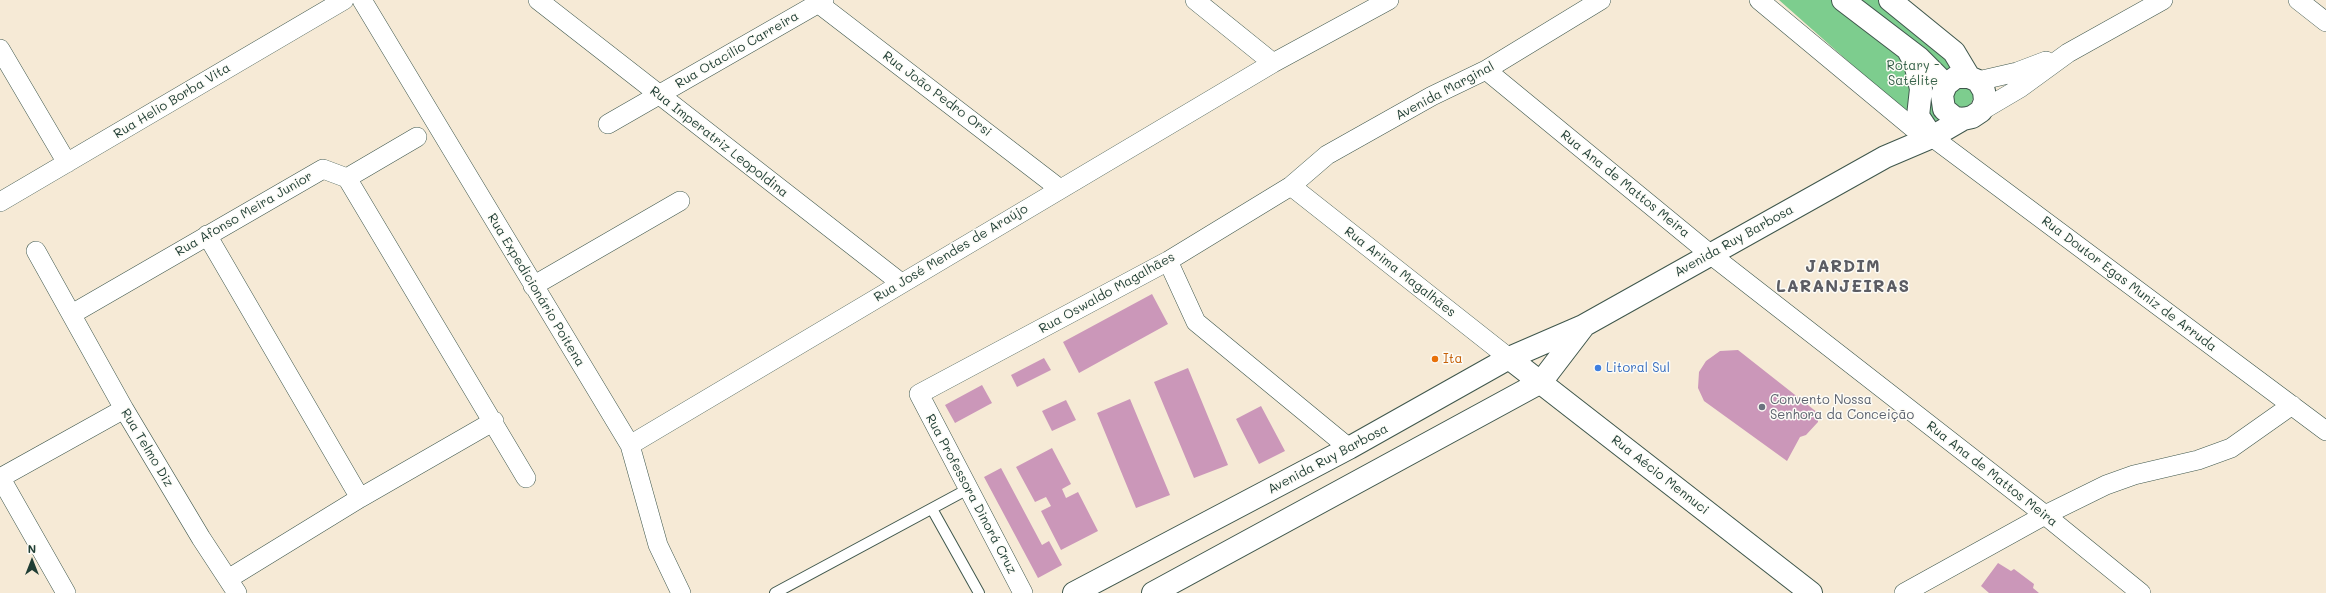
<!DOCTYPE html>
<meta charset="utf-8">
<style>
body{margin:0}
#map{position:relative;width:2326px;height:593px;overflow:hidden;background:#f6ead6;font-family:Mali,sans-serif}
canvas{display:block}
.north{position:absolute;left:12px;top:541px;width:40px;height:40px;-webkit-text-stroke:3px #fdfcf7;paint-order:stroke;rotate:0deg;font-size:11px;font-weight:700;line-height:16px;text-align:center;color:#1f3d34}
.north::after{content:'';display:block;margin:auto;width:14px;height:18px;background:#1f3d34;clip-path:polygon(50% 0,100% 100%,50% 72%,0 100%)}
</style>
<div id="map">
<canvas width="2326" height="593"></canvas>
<div class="north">N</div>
</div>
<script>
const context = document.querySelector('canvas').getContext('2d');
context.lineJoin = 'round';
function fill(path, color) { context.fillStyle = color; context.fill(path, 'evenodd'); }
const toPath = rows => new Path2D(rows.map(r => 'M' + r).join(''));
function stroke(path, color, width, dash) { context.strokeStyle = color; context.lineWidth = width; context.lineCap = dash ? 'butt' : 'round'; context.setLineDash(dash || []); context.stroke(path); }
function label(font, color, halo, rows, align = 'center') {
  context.font = font + ' Mali,sans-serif'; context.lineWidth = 3; context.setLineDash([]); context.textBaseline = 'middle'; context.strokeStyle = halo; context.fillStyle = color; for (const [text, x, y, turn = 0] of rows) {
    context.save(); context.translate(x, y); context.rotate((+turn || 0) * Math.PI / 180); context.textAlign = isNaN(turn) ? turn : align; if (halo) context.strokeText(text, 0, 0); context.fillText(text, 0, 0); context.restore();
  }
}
const green = toPath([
 [1779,0,1883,0,1946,56,1976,91,1970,106,1938,121,1911,117]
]);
const building = toPath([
 [1152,294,1168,324,1079,373,1063,342],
 [1738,350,1818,413,1818,422,1806,435,1800,437,1787,461,1704,401,1698,388,1699,372,1706,361,1720,351],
 [1044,358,1051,370,1017,387,1011,375],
 [1188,368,1228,465,1194,478,1154,382],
 [982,385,992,403,955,423,945,405],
 [1130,399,1170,495,1136,508,1097,413],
 [1066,400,1076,420,1052,431,1042,411],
 [1261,406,1285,451,1259,464,1236,419],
 [1052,448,1071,484,1062,489,1066,498,1078,492,1098,531,1061,550,1041,511,1051,506,1046,497,1035,502,1016,467],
 [1001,468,1042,545,1049,541,1062,565,1038,578,984,477],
 [1998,563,2011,571,2014,569,2034,584,2033,588,2039,593,1989,593,1981,586]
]);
const service = toPath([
 [932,509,979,593],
 [775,593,968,489]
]);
const minor = toPath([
 [362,0,630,445,658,545,681,593],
 [538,0,901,283],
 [814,0,1060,189],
 [1195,0,1273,63],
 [1759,0,1913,128],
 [2298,0,2326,22],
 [0,49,67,163],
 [1486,70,1710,254,2045,515,2141,593],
 [1978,81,2017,72,2046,61],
 [1981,111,2020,88,2068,53,2163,0],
 [608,124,824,0],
 [1932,137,2326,431],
 [347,178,526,478],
 [1291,186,1509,358],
 [0,202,344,0],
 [207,235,360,498],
 [36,251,124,409,201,538,237,593],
 [1168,261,1196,322,1349,448],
 [533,286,680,201],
 [72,314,323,169,347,178,417,137],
 [630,445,1273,63,1389,0],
 [0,477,66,593],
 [0,478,124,409],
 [228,579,360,498,494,421],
 [1023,593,919,394,1168,261,1291,186,1327,155,1432,96,1486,70,1601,0],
 [1904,593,2045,515,2106,485,2134,475,2198,460,2231,448,2292,405]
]);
const tertiary = toPath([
 [1843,0,1919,58,1946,85],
 [1890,0,1954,52,1969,77],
 [1909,52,1915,63,1921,89,1918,116,1932,137],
 [1509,358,1811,593],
 [1074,593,1349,448,1509,358,1583,326,1885,157,1932,137,1963,119,1972,117,1981,111,1985,101,1984,91,1978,81,1969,77,1956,77,1946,85,1942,95,1944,109,1955,118,1963,119],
 [1153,593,1541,382,1583,327]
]);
const markers = [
 [1435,359,4,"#e8710a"],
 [1598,368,4,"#3f7fe0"],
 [1762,407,4,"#6b7280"]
];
const streetNames = [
 ["Rua Otacílio Carreira",737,50,-30],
 ["Avenida Marginal",1445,91,-28],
 ["Rua João Pedro Orsi",937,94,37],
 ["Rua Helio Borba Vita",172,101,-31],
 ["Rua Imperatriz Leopoldina",719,142,38],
 ["Rua Ana de Mattos Meira",1625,184,39],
 ["Rua Afonso Meira Junior",244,214,-30],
 ["Avenida Ruy Barbosa",1734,241,-29],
 ["Rua José Mendes de Araújo",951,253,-31],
 ["Rua Arima Magalhães",1400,272,38],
 ["Rua Doutor Egas Muniz de Arruda",2129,284,37],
 ["Rua Expedicionário Poitena",536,290,59],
 ["Rua Oswaldo Magalhães",1107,293,-29],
 ["Rua Telmo Diz",147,448,59],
 ["Avenida Ruy Barbosa",1328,459,-28],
 ["Rua Ana de Mattos Meira",1992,474,38],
 ["Rua Aécio Mennuci",1660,475,38],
 ["Rua Professora Dinorá Cruz",971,494,62]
];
const parkNames = [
 ["Rotary -",1913,66],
 ["Satélite",1913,81]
];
const foodNames = [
 ["Ita",1443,359]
];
const shopNames = [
 ["Litoral Sul",1606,368]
];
const worshipNames = [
 ["Convento Nossa",1770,400],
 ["Senhora da Conceição",1770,415]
];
const districtNames = [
 ["JARDIM",1843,267],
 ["LARANJEIRAS",1843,287]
];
fill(green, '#7dcd8e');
fill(building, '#cb97b9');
stroke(service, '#3f574c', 12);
stroke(minor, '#3f574c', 20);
stroke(tertiary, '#3f574c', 24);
stroke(service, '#fff', 10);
stroke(minor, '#fff', 19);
stroke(tertiary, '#fff', 22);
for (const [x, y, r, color] of markers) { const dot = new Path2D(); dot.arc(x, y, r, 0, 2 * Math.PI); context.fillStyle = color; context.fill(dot); stroke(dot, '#fdfcf7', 1.5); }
label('13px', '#1f3d34', '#fdfcf7', streetNames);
label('13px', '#36614a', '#fdfcf7', parkNames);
label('13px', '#c56008', '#fdfcf7', foodNames, 'left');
label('13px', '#366cbe', '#fdfcf7', shopNames, 'left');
label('13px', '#5b616d', '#fdfcf7', worshipNames, 'left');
context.letterSpacing = '1px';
label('bold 17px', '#5b5c63', '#fdfcf7', districtNames);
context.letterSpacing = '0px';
</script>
